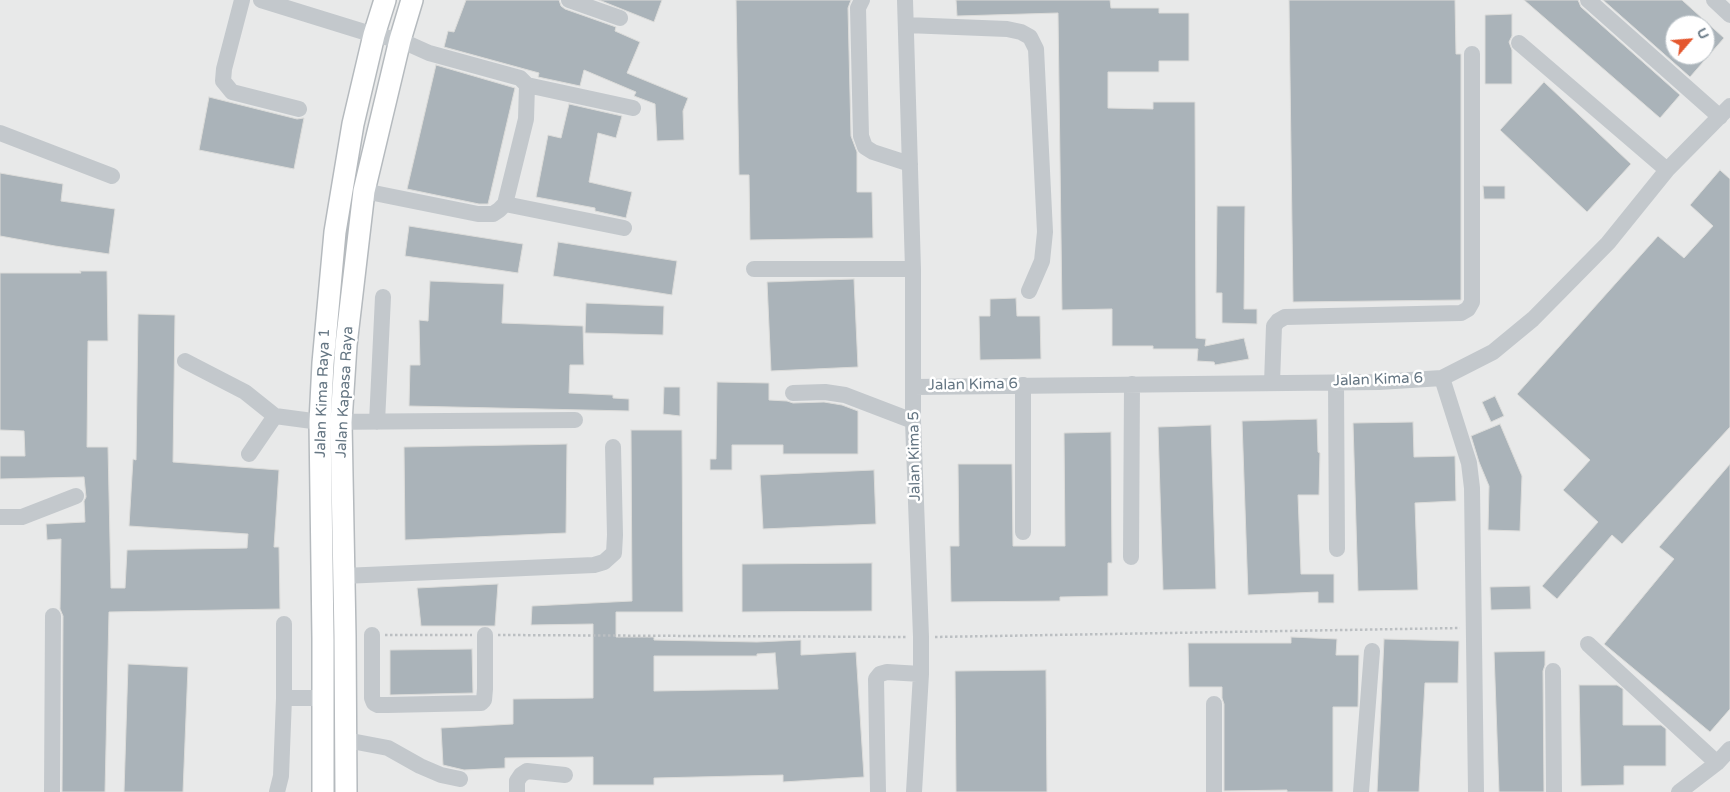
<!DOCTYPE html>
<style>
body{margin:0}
#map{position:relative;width:1730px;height:792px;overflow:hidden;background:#fafaf8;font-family:"Varela Round",sans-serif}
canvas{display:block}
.north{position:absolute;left:1665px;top:15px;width:50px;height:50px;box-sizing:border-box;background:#fff;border:1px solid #c1c8cd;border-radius:50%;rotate:63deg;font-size:14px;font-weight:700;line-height:20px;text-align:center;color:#657683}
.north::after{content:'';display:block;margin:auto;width:18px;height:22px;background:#e4572e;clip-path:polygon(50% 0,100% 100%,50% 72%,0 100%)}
</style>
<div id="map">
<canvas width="1730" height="792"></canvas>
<div class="north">U</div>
</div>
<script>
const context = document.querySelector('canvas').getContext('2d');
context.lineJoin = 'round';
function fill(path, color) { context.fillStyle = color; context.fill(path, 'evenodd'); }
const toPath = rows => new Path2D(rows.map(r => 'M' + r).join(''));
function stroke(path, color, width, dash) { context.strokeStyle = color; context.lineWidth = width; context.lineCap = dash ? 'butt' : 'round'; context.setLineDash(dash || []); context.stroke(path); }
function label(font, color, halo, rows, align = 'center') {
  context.font = font + ' "Varela Round",sans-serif'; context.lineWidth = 5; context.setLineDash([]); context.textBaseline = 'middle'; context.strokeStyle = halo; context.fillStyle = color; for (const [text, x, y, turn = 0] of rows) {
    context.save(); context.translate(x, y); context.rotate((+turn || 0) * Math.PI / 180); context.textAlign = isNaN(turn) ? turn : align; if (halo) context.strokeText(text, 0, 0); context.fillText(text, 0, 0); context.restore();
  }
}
const built = toPath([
 [0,0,1730,0,1730,792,0,792],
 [1675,25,1705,25,1705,55,1675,55]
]);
const building = toPath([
 [466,0,559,0,561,6,565,9,616,27,615,31,640,42,627,73,688,98,683,111,684,140,657,141,655,104,634,96,636,92,584,70,580,86,538,77,539,73,444,47,448,31,454,32,466,0],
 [599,0,662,0,654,22,599,0],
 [736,0,851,0,848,8,851,136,857,152,857,192,872,192,873,238,750,240,749,175,739,175,736,0],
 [956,0,1110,0,1111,8,1159,8,1159,13,1189,13,1189,61,1159,61,1159,72,1108,72,1108,108,1153,109,1153,102,1195,102,1196,338,1206,339,1205,346,1244,338,1249,359,1215,365,1214,362,1197,361,1198,349,1153,349,1153,346,1112,346,1112,309,1062,310,1058,13,957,16,956,0],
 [1289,0,1455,0,1456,54,1461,54,1461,300,1293,302,1289,0],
 [1524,0,1578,0,1581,7,1680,95,1660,118,1524,0],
 [1603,0,1682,0,1724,38,1690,77,1603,0],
 [1675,25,1705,25,1705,55,1675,55,1675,25],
 [1512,14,1512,36,1509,42,1512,50,1512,84,1485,84,1485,15,1512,14],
 [436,65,515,88,488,204,479,204,407,189,436,65],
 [1544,82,1631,164,1587,212,1500,130,1544,82],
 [209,97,297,119,304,118,294,169,199,150,209,97],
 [569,104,622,116,616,138,598,133,589,182,632,192,626,218,595,211,595,208,536,197,548,135,561,138,569,104],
 [1720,170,1730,179,1730,427,1622,544,1612,535,1557,599,1542,586,1598,522,1563,490,1590,460,1517,394,1658,236,1684,258,1713,226,1690,205,1720,170],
 [0,173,63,184,61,201,115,209,109,254,55,246,0,236,0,173],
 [1483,186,1505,186,1505,199,1484,199,1483,186],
 [1217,206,1245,206,1244,309,1257,309,1257,324,1222,323,1222,293,1216,293,1217,206],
 [409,226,523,244,518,273,405,256,409,226],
 [558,242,677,261,672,295,553,276,558,242],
 [80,271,107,271,108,341,88,341,87,447,108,447,111,588,125,588,127,550,247,548,248,534,129,526,133,459,136,460,138,314,175,315,173,462,279,470,274,547,279,547,280,609,109,612,105,792,62,792,63,616,60,609,61,539,47,540,46,524,85,522,84,501,86,497,84,477,0,479,0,456,25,456,24,431,0,430,0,273,81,273,80,271],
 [854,279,858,367,771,371,767,282,854,279],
 [430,281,504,284,502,323,583,326,584,365,570,365,569,393,613,395,613,398,629,399,629,411,409,406,410,365,420,365,419,320,428,321,430,281],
 [1016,298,1017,316,1040,316,1041,359,980,360,979,316,990,316,990,299,1016,298],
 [586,303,664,306,663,335,585,333,586,303],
 [717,382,769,383,769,400,787,401,793,403,824,402,842,405,858,411,858,454,783,454,783,445,732,445,732,470,710,470,710,459,716,459,717,382],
 [664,387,680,387,680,416,663,414,664,387],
 [1495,396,1504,416,1491,422,1482,402,1495,396],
 [1317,419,1318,452,1320,453,1319,495,1298,495,1301,574,1334,574,1334,603,1318,603,1318,592,1248,595,1242,421,1317,419],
 [1413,422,1414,457,1455,456,1456,501,1415,503,1418,590,1358,591,1353,423,1413,422],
 [1500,424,1522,476,1520,531,1488,530,1489,486,1479,462,1471,436,1500,424],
 [1211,425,1216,589,1163,590,1158,427,1211,425],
 [631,430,682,430,683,612,616,612,616,637,654,637,654,640,757,642,801,640,801,655,856,652,864,777,783,782,783,775,654,778,654,785,593,785,593,757,505,758,505,768,464,770,443,765,441,728,513,724,513,699,593,698,593,624,531,625,532,606,632,601,631,430],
 [775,653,778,689,654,691,654,656,757,656,757,654,775,653],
 [1111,432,1112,563,1108,563,1108,596,1060,597,1060,601,951,602,950,546,959,546,958,464,1012,464,1013,546,1065,546,1064,433,1111,432],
 [567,444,566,533,405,540,404,447,567,444],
 [1730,464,1730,709,1710,732,1604,644,1674,559,1659,547,1730,464],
 [874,470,876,524,763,529,760,475,874,470],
 [872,563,872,611,742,612,742,564,872,563],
 [498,584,495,626,421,626,417,588,498,584],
 [1530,586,1531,609,1491,610,1490,587,1530,586],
 [1291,637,1337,639,1336,655,1359,655,1358,707,1333,707,1333,792,1287,792,1287,790,1224,791,1224,704,1222,698,1222,687,1189,687,1188,643,1291,643,1291,637],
 [1384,639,1459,641,1458,683,1425,683,1419,792,1377,792,1384,639],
 [472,649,473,693,390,695,390,650,472,649],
 [1545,651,1545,665,1543,671,1544,792,1499,792,1494,652,1545,651],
 [128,664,188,667,183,792,124,792,128,664],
 [1046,670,1047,792,956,792,955,671,1046,670],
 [1579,685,1617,685,1623,689,1623,725,1661,725,1666,729,1666,766,1624,766,1624,785,1581,786,1579,685]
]);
const path = toPath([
 [385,635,472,635],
 [498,635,907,637],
 [935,637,1460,628]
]);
const minor = toPath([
 [242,0,224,69,223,81,232,92,299,109],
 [261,0,374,35,400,40,429,53,520,78,527,85,526,119,505,204,499,210,493,214,478,214,364,191],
 [569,0,620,18],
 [862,0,858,8,861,136,865,147,873,152,910,164],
 [905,0,913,269,913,421,921,637,921,674,914,792],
 [1588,0,1720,117],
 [1714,0,1730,15],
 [906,25,1007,29,1021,32,1030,37,1036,49,1045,232,1042,261,1029,291],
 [1519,43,1667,170],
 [527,85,633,108],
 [0,133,112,176],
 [505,204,624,228],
 [754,269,913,269],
 [185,361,245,392,275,416,320,422,575,420],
 [1442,378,1469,463,1472,488,1476,792],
 [1336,382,1337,549],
 [1272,383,1274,326,1278,321,1285,317,1461,313,1468,309,1472,302,1472,54],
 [914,387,1379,382,1442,378,1493,352,1533,319,1608,243,1667,170,1730,106],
 [793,393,825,392,845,395,913,421],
 [377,422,383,297],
 [249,454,275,416],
 [0,517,22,517,76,496],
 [1023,532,1023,385],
 [1131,557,1132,384],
 [343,576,594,565,604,562,614,553,615,535,613,447],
 [372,635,372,698,374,703,378,705,387,705,481,703,484,700,485,689,485,635],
 [1588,644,1717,763],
 [1553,671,1554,792],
 [284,698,322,698],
 [1214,704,1214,792],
 [346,740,388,748,420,766,441,775,460,779],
 [52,792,53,616],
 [277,792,281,776,284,698,284,624],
 [517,792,517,781,521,775,527,771,565,775],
 [878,792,876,679,880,674,887,672,921,674],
 [1361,792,1372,651],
 [1679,792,1717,763,1730,749]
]);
const major = toPath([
 [323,792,323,639,320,422,323,363,335,232,353,124,374,35,385,0],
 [346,792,345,636,341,422,346,345,364,191,400,40,412,0]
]);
const streetNames = [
 ["Jalan Kima 6",1378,380,-2],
 ["Jalan Kima 6",973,385,-1],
 ["Jalan Kapasa Raya",345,392,-87],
 ["Jalan Kima Raya 1",323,393,-88],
 ["Jalan Kima 5",915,456,-91]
];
fill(built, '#e8e9e9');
fill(building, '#aab3b9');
stroke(building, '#dcdcda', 1);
stroke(major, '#b5babe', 24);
stroke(path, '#bbbfc2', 2.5, [2.5, 2.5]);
stroke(minor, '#c3c8cc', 16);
stroke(major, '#fff', 21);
label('15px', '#657683', '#fff', streetNames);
</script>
